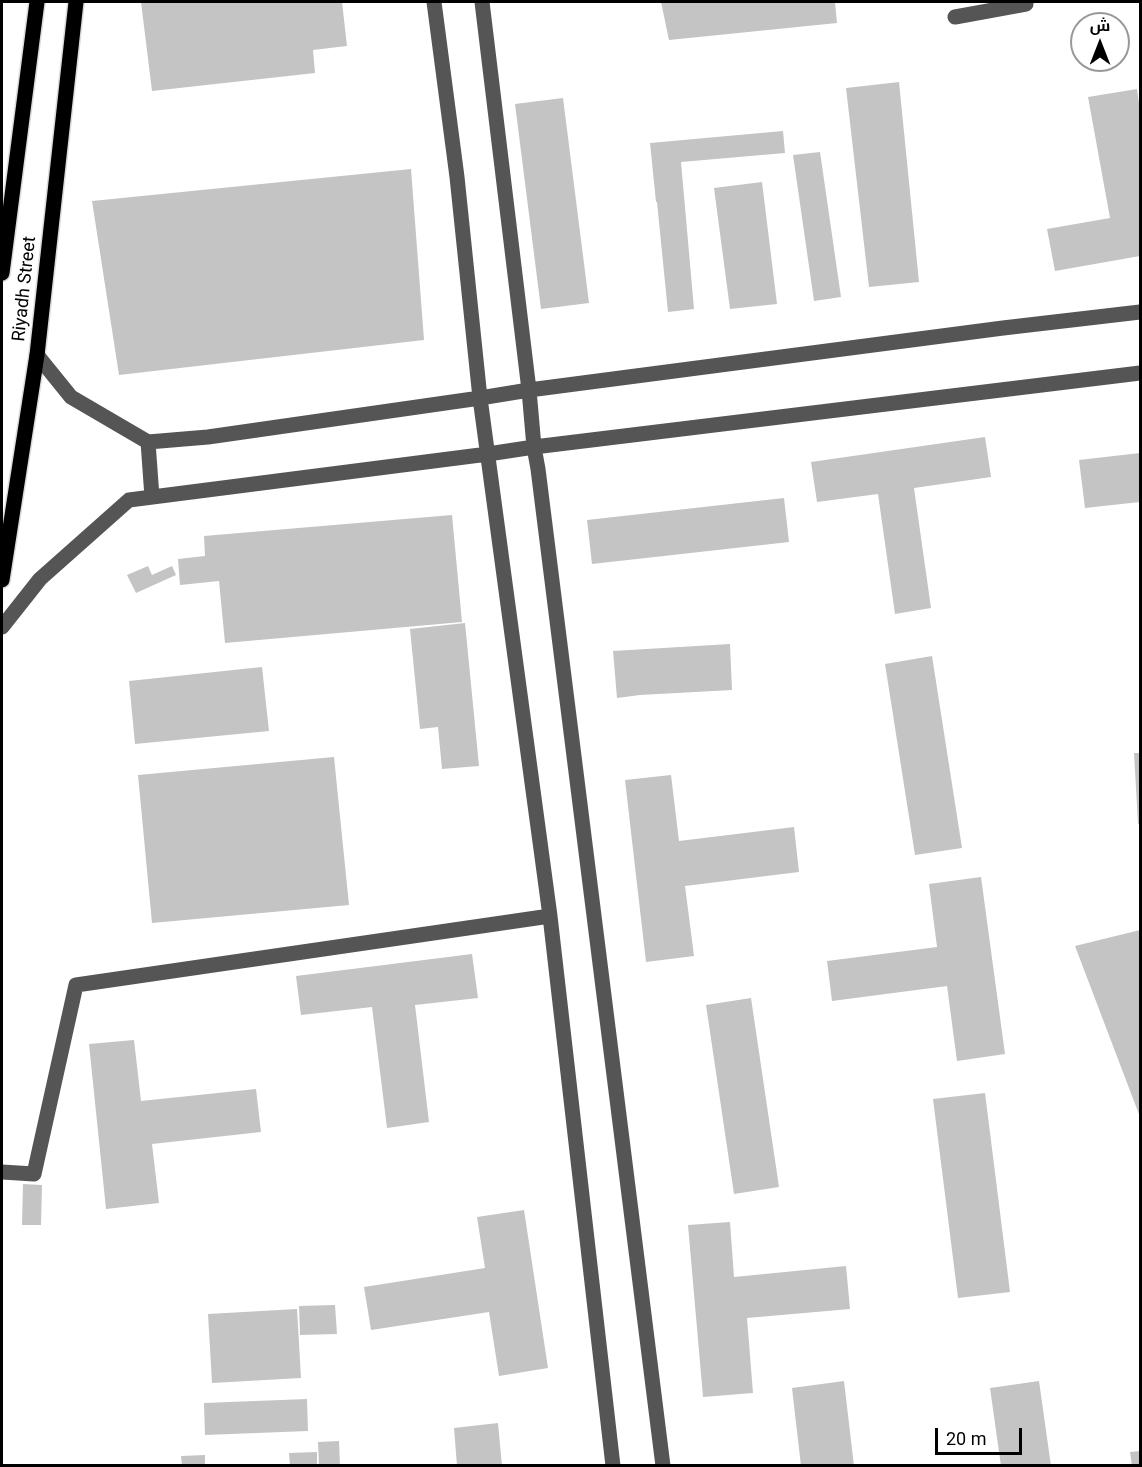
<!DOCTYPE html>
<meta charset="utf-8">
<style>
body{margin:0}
#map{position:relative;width:1142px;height:1467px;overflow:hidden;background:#fff;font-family:Roboto,Cairo,sans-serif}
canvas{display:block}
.frame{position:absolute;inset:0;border:3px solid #000;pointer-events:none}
.north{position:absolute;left:1070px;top:12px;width:60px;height:60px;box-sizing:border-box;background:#fff;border:2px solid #999;border-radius:50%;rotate:0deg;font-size:16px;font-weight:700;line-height:24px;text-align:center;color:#000}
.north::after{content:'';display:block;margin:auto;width:21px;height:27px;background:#000;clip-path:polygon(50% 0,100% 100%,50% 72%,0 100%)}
.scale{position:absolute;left:935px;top:1428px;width:87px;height:27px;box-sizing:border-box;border:3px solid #000;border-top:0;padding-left:8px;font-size:18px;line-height:21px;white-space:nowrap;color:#000;-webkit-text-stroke:4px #fff;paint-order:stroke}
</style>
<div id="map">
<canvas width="1142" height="1467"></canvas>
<div class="frame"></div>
<div class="north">ش</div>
<div class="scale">20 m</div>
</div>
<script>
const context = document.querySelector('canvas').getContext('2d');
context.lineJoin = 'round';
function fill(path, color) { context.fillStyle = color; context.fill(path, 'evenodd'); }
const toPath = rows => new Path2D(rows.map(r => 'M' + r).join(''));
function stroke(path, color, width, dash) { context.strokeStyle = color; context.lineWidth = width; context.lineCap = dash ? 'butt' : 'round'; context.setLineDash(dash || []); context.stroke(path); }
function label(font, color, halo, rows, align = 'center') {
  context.font = font + ' Roboto,sans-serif'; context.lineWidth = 4.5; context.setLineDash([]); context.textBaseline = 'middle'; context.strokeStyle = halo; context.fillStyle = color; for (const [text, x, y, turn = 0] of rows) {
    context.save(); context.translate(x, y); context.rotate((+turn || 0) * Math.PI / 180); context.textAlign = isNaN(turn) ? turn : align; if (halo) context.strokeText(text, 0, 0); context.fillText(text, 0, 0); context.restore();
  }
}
const building = toPath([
 [141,2,342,2,347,46,313,50,315,73,152,91],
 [661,2,835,2,837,23,669,40],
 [899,82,919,282,869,287,846,88],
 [1137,89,1140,110,1140,256,1055,271,1047,229,1110,218,1088,97],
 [563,98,589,303,541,309,515,104],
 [783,131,785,153,681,162,694,309,668,312,657,202,656,202,650,143],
 [820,152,841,297,814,301,793,155],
 [411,169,424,340,119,375,92,201],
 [762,182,777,304,730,309,714,188],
 [985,437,991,477,914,488,931,608,895,614,878,494,817,502,811,462],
 [1140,453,1140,502,1085,508,1079,460],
 [784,498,789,542,592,564,587,520],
 [452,515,462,622,225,643,219,581,180,585,178,559,205,556,204,536],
 [148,566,152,575,172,566,176,575,136,593,127,575],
 [465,623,479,766,442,769,438,727,420,729,410,629],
 [730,644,732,690,640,695,617,698,613,651],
 [932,656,962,848,915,855,885,664],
 [262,667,269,731,135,744,129,681],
 [1134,753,1140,753,1140,824,1138,824],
 [334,757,349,905,152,923,138,775],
 [671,775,679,841,794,827,799,872,685,886,694,956,646,962,625,780],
 [981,877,1005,1054,957,1061,947,986,832,1001,827,961,937,947,929,884],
 [1140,930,1140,1117,1075,946],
 [472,954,478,998,415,1005,429,1122,387,1128,372,1007,301,1015,296,976],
 [751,998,779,1187,734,1194,706,1005],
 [134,1040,141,1101,256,1089,261,1132,152,1144,159,1203,106,1209,89,1044],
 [985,1093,1010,1292,958,1298,933,1099],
 [23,1184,42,1185,41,1225,22,1225],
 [524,1210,548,1368,499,1376,489,1312,371,1330,364,1287,485,1268,477,1217],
 [730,1222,734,1277,846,1266,850,1309,747,1318,753,1393,703,1397,688,1225],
 [335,1305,337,1334,300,1335,299,1306],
 [297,1309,301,1378,212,1383,208,1314],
 [844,1381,854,1466,801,1466,792,1388],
 [1039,1381,1051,1466,1001,1466,990,1388],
 [307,1399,308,1431,205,1435,204,1403],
 [498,1423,502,1466,457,1466,454,1428],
 [339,1441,340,1466,319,1466,318,1442],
 [1140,1451,1140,1466,1132,1466,1130,1452],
 [317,1452,317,1466,290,1466,289,1453],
 [205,1455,205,1466,182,1466,181,1456]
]);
const minor = toPath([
 [434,2,457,177,480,398,550,916,613,1466],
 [482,2,529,390,534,447,538,469,663,1466],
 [955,17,1026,4,1026,2],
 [37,355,71,397,148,442,208,437,480,398,529,390,1003,328,1140,312],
 [148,442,152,497],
 [2,627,40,579,129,500,488,454,534,447,1140,373],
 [2,1172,34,1174,76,985,550,916]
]);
const major = toPath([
 [2,273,37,2],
 [2,580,37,355,76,2]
]);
const streetNames = [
 ["Riyadh Street",25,289,-84]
];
fill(building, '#c4c4c4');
stroke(major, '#dbdbdb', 18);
stroke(minor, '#555', 15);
stroke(major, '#000', 15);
label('18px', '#000', '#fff', streetNames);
</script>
